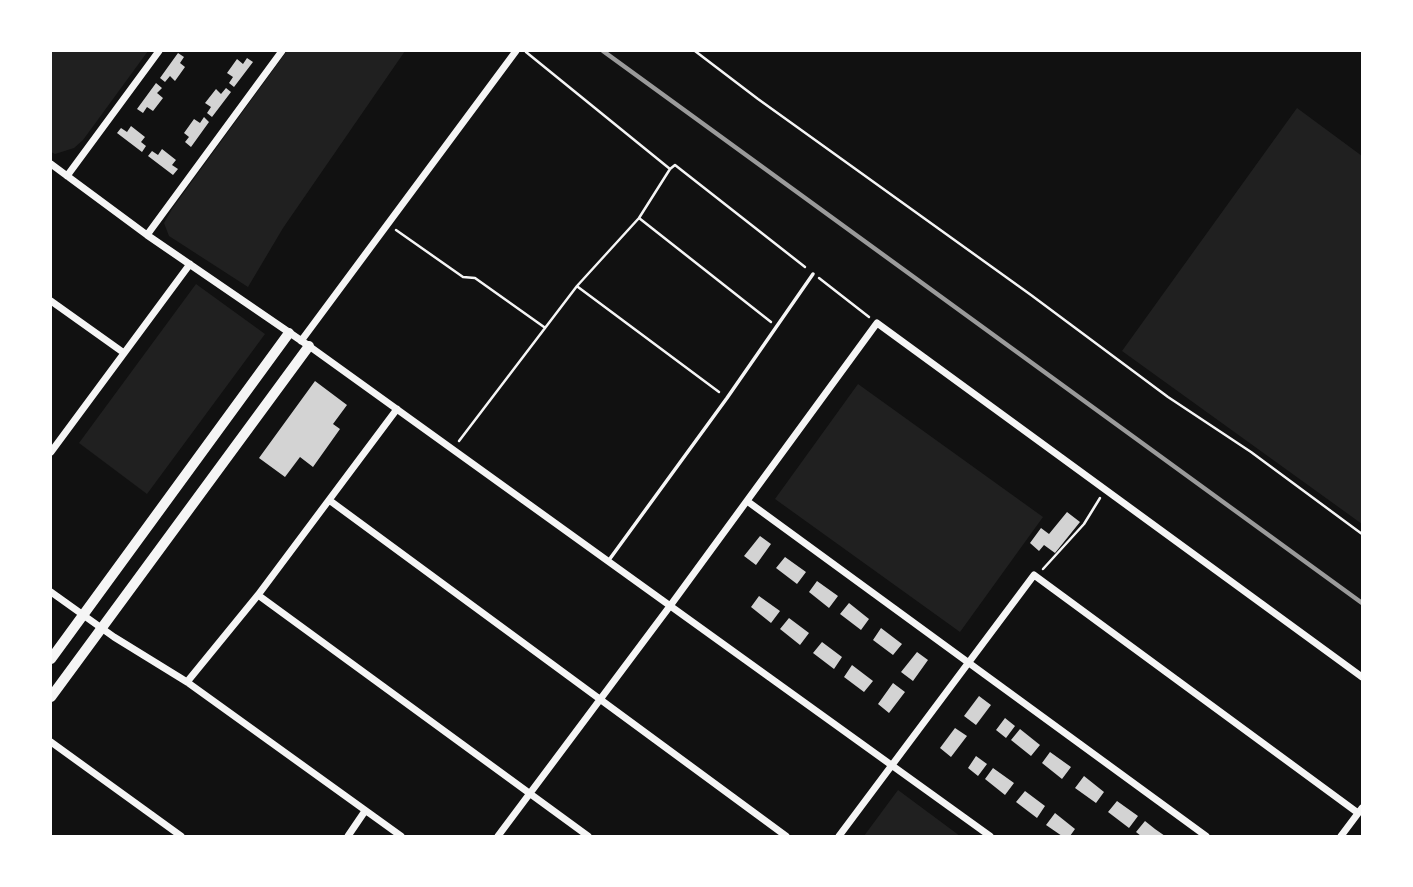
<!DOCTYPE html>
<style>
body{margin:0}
#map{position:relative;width:1413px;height:887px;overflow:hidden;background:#111;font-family:Arial,sans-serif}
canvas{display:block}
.frame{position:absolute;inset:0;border:52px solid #fff;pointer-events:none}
</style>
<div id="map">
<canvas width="1413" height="887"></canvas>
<div class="frame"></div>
</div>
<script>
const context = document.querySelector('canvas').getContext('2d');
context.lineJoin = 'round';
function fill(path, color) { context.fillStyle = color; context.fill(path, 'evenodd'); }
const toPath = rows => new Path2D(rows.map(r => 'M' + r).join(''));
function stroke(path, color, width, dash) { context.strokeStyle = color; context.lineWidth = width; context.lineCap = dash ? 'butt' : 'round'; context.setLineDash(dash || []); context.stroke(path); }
const green = toPath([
 [51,51,148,51,83,140,74,148,55,154,51,152],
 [287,51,405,51,283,228,248,287,169,236,164,223,172,209],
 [1297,108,1362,156,1362,524,1122,351],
 [196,284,265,334,147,494,79,443],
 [858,384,1043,517,960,632,775,499],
 [898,790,960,836,864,836]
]);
const building = toPath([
 [178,53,184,57,180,63,185,67,175,81,170,76,165,82,160,78],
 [247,58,253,62,234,87,229,83,233,77,227,73,237,59,243,64],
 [156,83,162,88,157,93,163,98,153,111,147,107,143,113,137,109],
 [226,88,231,92,212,117,207,113,211,107,205,103,216,89,221,94],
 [204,117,209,122,191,147,185,142,189,137,184,133,194,119,200,123],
 [131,126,145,137,141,142,146,146,142,152,117,133,121,128,127,132],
 [162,149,176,160,172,165,178,169,173,175,148,156,152,151,158,155],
 [315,381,347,405,333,424,340,429,313,467,300,457,285,477,259,458],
 [1067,512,1080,522,1055,553,1044,545,1039,551,1030,543,1041,528,1049,534],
 [760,536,771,544,756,565,744,556],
 [785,557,806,572,797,584,776,568],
 [817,581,838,596,829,608,809,592],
 [759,596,780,611,771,623,751,607],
 [849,603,869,619,861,630,840,614],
 [789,618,809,633,800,645,780,629],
 [881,628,902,644,893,655,873,640],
 [822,642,842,657,834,669,813,653],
 [917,652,928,660,913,681,901,672],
 [852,665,873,681,864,692,844,677],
 [893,683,905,692,889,713,878,704],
 [979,696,991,705,976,725,964,716],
 [1005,718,1015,726,1006,738,996,730],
 [955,728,967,736,951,757,940,748],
 [1020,729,1040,745,1031,756,1011,740],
 [1050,752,1071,767,1062,779,1042,763],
 [976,756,987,764,978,776,968,768],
 [993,768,1014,783,1005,795,985,779],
 [1084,776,1104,792,1096,803,1075,788],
 [1025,791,1045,806,1037,818,1016,802],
 [1117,801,1138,816,1129,828,1108,812],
 [1055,813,1075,829,1070,836,1062,836,1046,825],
 [1145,821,1155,829,1165,836,1141,836,1136,832]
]);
const path = toPath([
 [695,51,758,99,1031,295,1168,397,1251,452,1362,534],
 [526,52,670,169,675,165,805,267],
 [639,218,771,322],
 [396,230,463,277,475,278,544,327],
 [819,278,869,317],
 [578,287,719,392],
 [459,441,577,286,639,218,670,169],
 [1043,569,1084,524,1100,498]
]);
const service = toPath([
 [609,560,727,398,813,274]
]);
const minor = toPath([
 [51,164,147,235,309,346,990,836],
 [67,176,159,51],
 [147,235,282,51],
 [51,301,124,353],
 [301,341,516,51],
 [51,452,190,264],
 [329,500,786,836],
 [747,501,1206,836],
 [51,592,114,637,187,682,401,836],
 [258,595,588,836],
 [187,682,258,595,397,409],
 [51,742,181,836],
 [348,836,365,811],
 [498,836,670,606,877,323,1362,677],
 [839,836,1034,575,1358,813],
 [1341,836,1362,808]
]);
const tertiary = toPath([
 [51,659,289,333],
 [51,697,309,346]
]);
const rail = toPath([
 [603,51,1362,603]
]);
fill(green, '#202020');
fill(building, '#d3d3d3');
stroke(path, '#f5f5f5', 2.5);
stroke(service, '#f5f5f5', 3.5);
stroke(minor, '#f5f5f5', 7);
stroke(tertiary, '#f5f5f5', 10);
stroke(rail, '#9a9a9a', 4.5);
</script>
